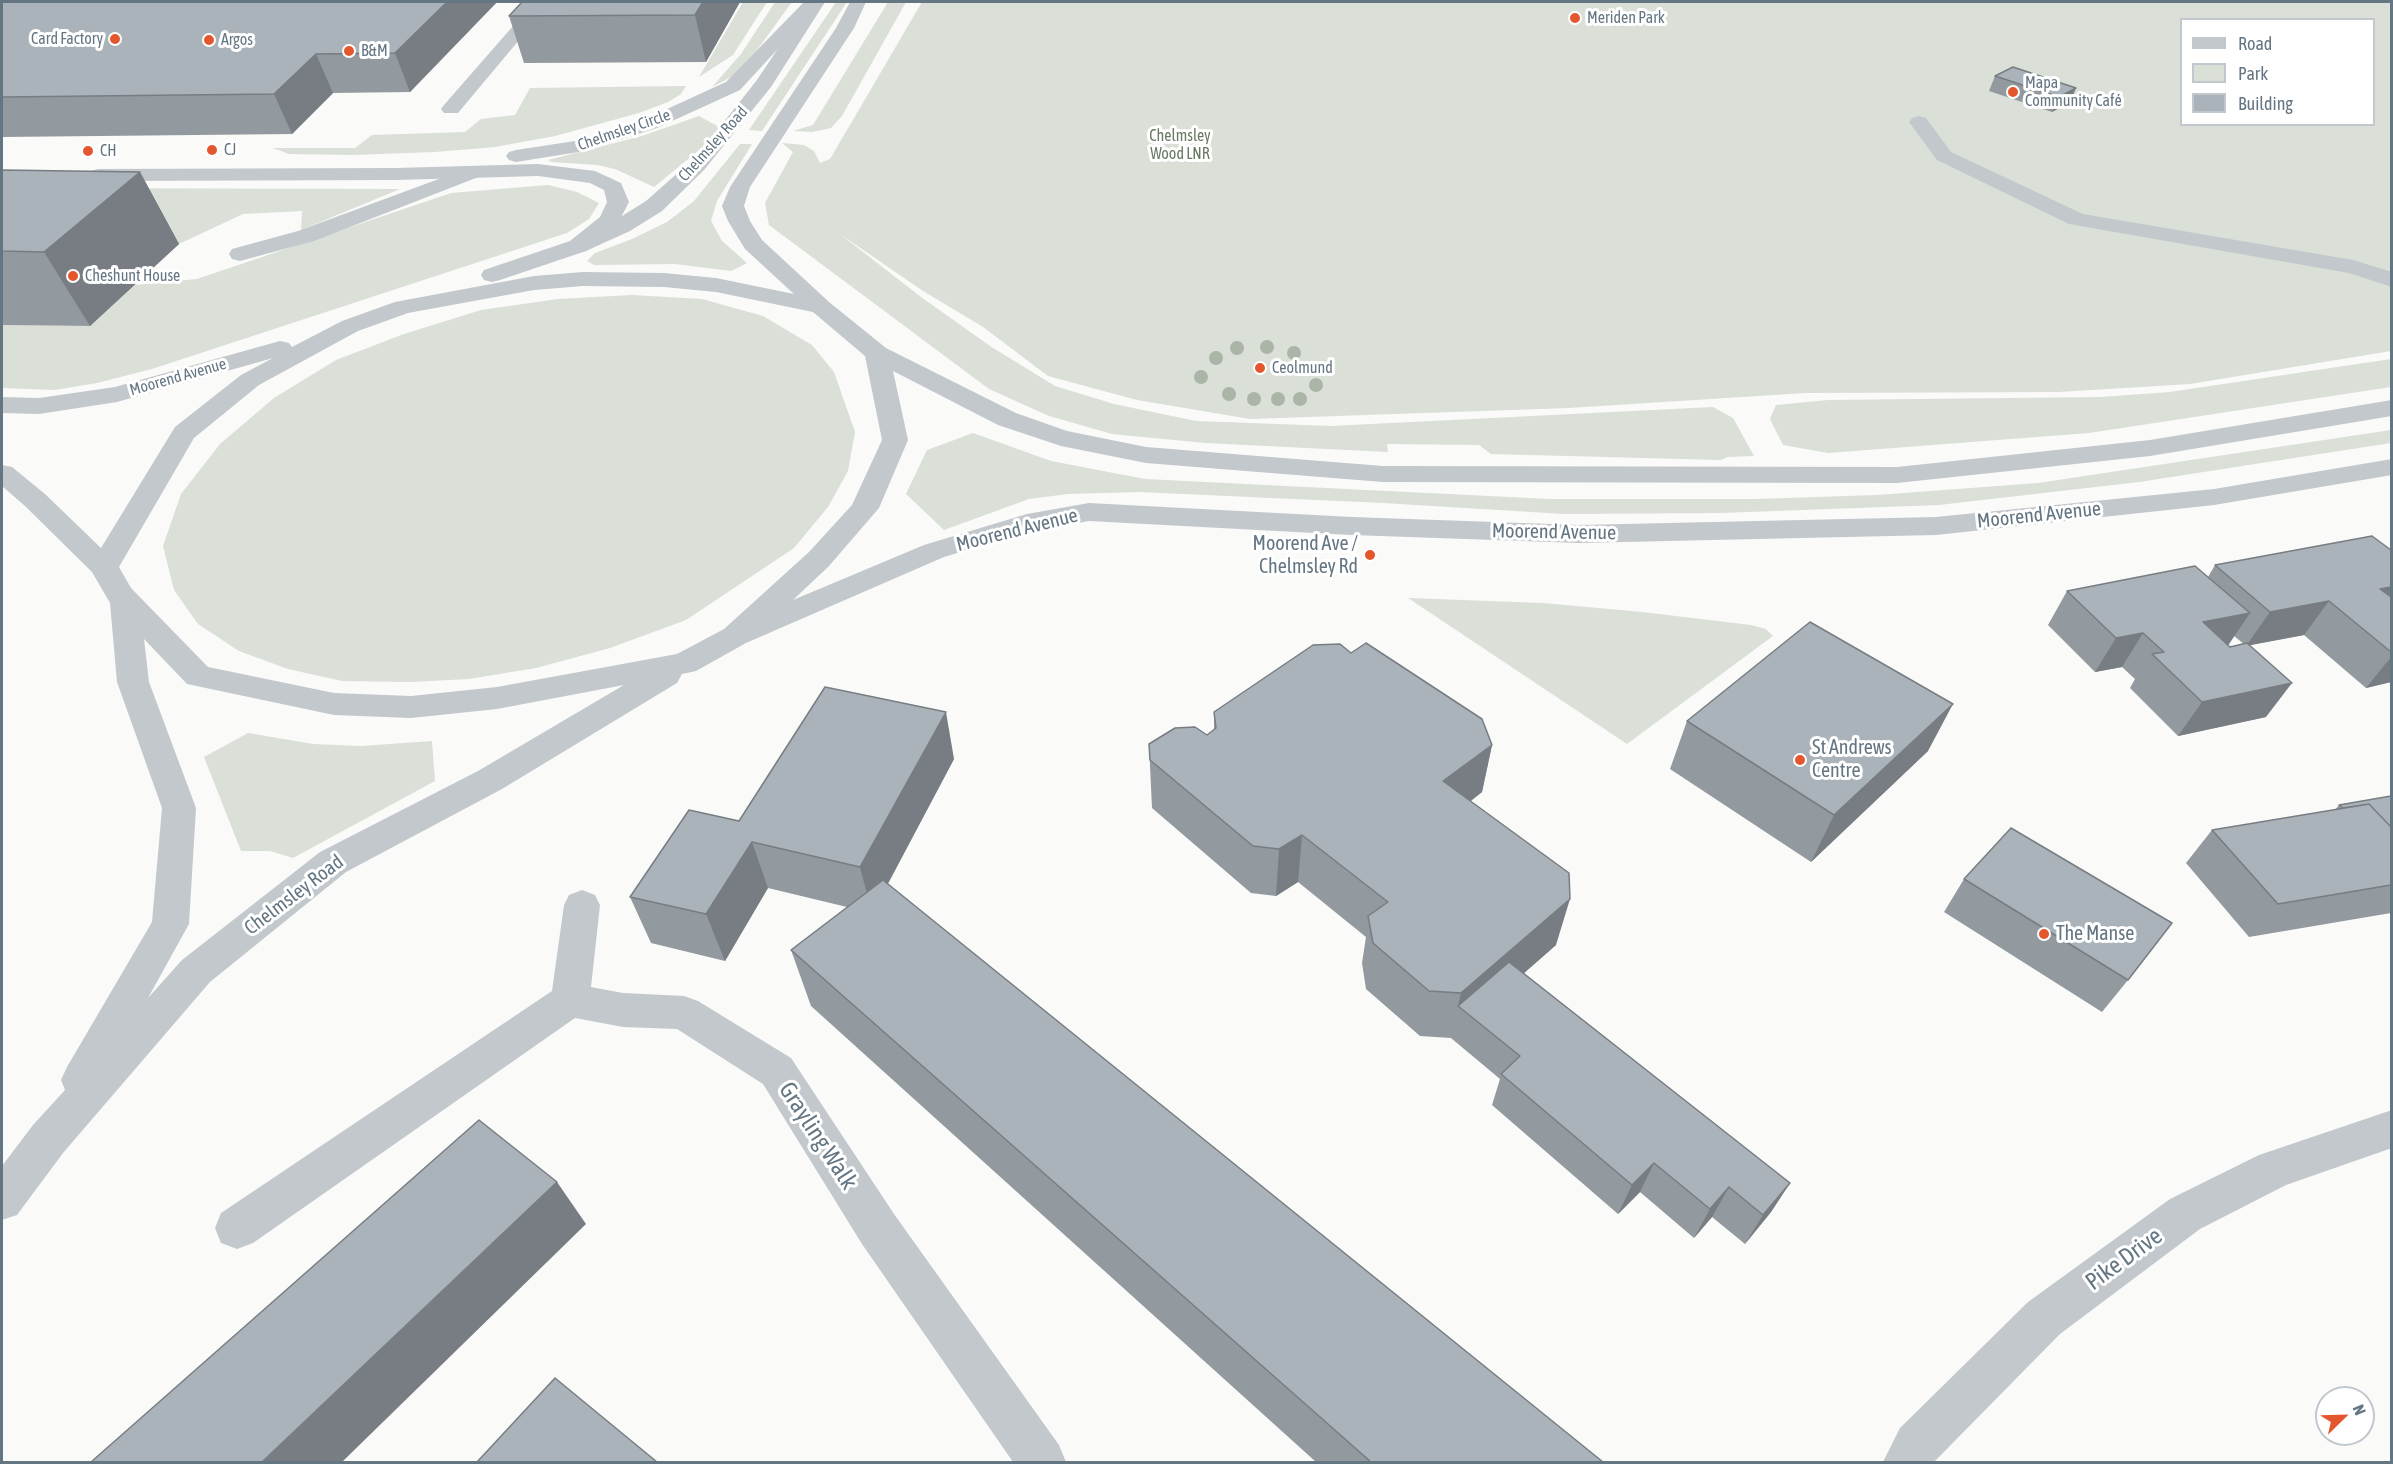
<!DOCTYPE html>
<meta charset="utf-8">
<style>
body{margin:0}
#map{position:relative;width:2393px;height:1464px;overflow:hidden;background:#fafaf8;font-family:"Asap Condensed",sans-serif}
canvas{display:block}
.frame{position:absolute;inset:0;border:3px solid #657683;pointer-events:none}
.legend{position:absolute;left:2180px;top:18px;width:195px;height:108px;box-sizing:border-box;background:#fff;border:2px solid #c1c8cd;margin:0;padding:8px 10px;list-style:none;font-size:18px;color:#657683}
.legend li{display:flex;align-items:center;gap:12px;height:30px}
.legend b{width:30px;border:2px solid #c1c8cd}
.north{position:absolute;left:2315px;top:1386px;width:60px;height:60px;box-sizing:border-box;background:#fff;border:2px solid #c1c8cd;border-radius:50%;rotate:67deg;font-size:16px;font-weight:700;line-height:24px;text-align:center;color:#657683}
.north::after{content:'';display:block;margin:auto;width:21px;height:27px;background:#e4572e;clip-path:polygon(50% 0,100% 100%,50% 72%,0 100%)}
</style>
<div id="map">
<canvas width="2393" height="1464"></canvas>
<div class="frame"></div>
<ul class="legend">
<li><b style="height:8px;background:#c3c8cc"></b>Road</li>
<li><b style="height:16px;background:#dadfd7"></b>Park</li>
<li><b style="height:16px;background:#aab3b9"></b>Building</li>
</ul>
<div class="north">N</div>
</div>
<script>
const context = document.querySelector('canvas').getContext('2d');
context.lineJoin = 'round';
function fill(path, color) { context.fillStyle = color; context.fill(path, 'evenodd'); }
const toPath = rows => new Path2D(rows.map(r => 'M' + r).join(''));
function stroke(path, color, width, dash) { context.strokeStyle = color; context.lineWidth = width; context.lineCap = dash ? 'butt' : 'round'; context.setLineDash(dash || []); context.stroke(path); }
function label(font, color, halo, rows, align = 'center') {
  context.font = font + ' "Asap Condensed",sans-serif'; context.lineWidth = 6; context.setLineDash([]); context.textBaseline = 'middle'; context.strokeStyle = halo; context.fillStyle = color; for (const [text, x, y, turn = 0] of rows) {
    context.save(); context.translate(x, y); context.rotate((+turn || 0) * Math.PI / 180); context.textAlign = isNaN(turn) ? turn : align; if (halo) context.strokeText(text, 0, 0); context.fillText(text, 0, 0); context.restore();
  }
}
const green = toPath([
 [743,2,767,2,733,55,699,77],
 [775,2,792,2,757,50,733,76,712,87,741,54],
 [836,2,847,2,762,131,749,130],
 [888,2,906,2,842,116,831,128,812,132,793,131,813,125],
 [922,2,2391,2,2391,351,2190,384,2058,392,1805,393,1569,408,1250,419,1137,400,1048,376,983,327,923,291,840,234,921,297,990,346,1055,386,1114,404,1196,421,1331,426,1713,407,1733,418,1754,456,1728,457,1721,460,1491,454,1479,445,1387,444,1388,452,1205,443,1112,434,1049,416,989,389,769,225,765,203,793,152,782,143,804,145,814,151,820,163,830,159],
 [2182,20,2374,20,2374,124,2182,124],
 [686,86,681,94,668,102,639,113,555,136,495,147,435,152,352,155,289,154,273,148,355,148,372,135,465,132,481,119,515,115,530,88],
 [699,116,721,128,704,146,654,187,615,169,597,165,552,162,548,160,642,136],
 [740,144,752,144,717,201,711,221,722,241,747,263,731,271,675,264,594,265,587,261,595,253,632,239,667,222,694,201],
 [548,185,577,192,599,203,589,219,567,233,152,369,97,383,55,390,2,388,2,325,90,326,135,285,197,279,451,193],
 [2,188,400,189,301,230,302,211,243,214,179,244],
 [632,295,702,299,763,316,812,345,834,372,855,432,848,471,828,507,794,548,686,620,610,648,536,668,469,679,410,682,342,681,288,669,239,651,198,624,174,590,163,546,181,494,220,444,274,398,336,360,404,334,481,310,558,299],
 [2391,359,2391,387,2089,433,1828,453,1783,445,1770,419,1776,405,1828,400,2101,397,2170,392],
 [2391,430,2391,443,2139,482,1939,505,1721,513,1564,514,1383,503,1139,492,1068,494,1029,499,944,530,906,494,927,450,973,433,1051,461,1145,479,1549,499,1757,499,1877,495,2038,483],
 [1408,598,1543,603,1642,612,1751,625,1766,629,1773,636,1627,744],
 [248,733,313,744,361,746,432,741,435,781,293,858,270,851,241,851,204,757]
]);
const service = toPath([
 [1919,116,1926,118,1951,152,2083,214,2353,260,2392,272,2392,287,2349,273,2069,224,1937,160,1909,122,1912,118,1919,116],
 [474,166,481,168,484,172,481,176,314,241,240,261,232,259,229,254,232,249,298,231,474,166]
]);
const minor = toPath([
 [534,2,551,2,458,113,444,113,441,109,444,105,534,2],
 [804,2,821,2,740,90,657,128,585,151,516,162,509,160,506,156,509,152,516,150,575,141,643,120,726,82,804,2],
 [538,164,595,171,621,183,629,202,617,225,586,251,578,253,570,251,567,246,570,241,600,217,607,202,604,190,590,183,538,176,396,180,98,181,91,179,88,175,91,171,98,169,396,168,538,164],
 [582,890,595,895,600,905,591,987,623,993,684,996,698,1001,791,1058,894,1214,1059,1445,1066,1462,1013,1462,862,1244,763,1084,677,1029,623,1027,575,1018,253,1243,237,1249,221,1243,215,1228,221,1213,552,991,564,905,569,895,582,890],
 [2392,1110,2392,1148,2286,1185,2200,1229,2060,1334,1934,1462,1883,1462,1900,1428,2028,1302,2170,1199,2259,1155,2392,1110]
]);
const tertiary = toPath([
 [809,2,825,2,771,87,704,170,662,211,630,231,586,251,500,280,492,282,484,280,481,275,484,270,570,241,614,221,646,201,690,162,715,133,757,80,809,2],
 [850,2,866,2,854,28,750,187,744,206,750,221,762,240,829,302,886,348,1016,413,1067,431,1146,447,1383,466,1897,467,2150,440,2392,400,2392,416,2150,456,1897,483,1383,482,1146,463,1061,446,998,425,893,371,908,440,879,508,829,566,793,600,924,545,1027,514,1089,503,1352,517,1579,525,1936,517,2214,489,2392,459,2392,475,2214,505,1936,535,1579,543,1352,535,1089,521,1031,531,944,557,746,643,696,671,682,674,677,683,502,789,346,872,210,982,63,1153,17,1215,2,1220,2,1166,33,1125,65,1090,61,1080,67,1067,152,922,162,808,117,682,110,603,92,572,25,506,2,486,2,465,12,467,45,494,101,548,175,427,241,375,273,358,117,402,39,414,2,413,2,397,39,398,115,387,280,341,289,343,292,347,342,321,395,302,534,276,583,272,664,273,716,278,794,294,745,249,728,221,722,206,730,187,836,28,850,2],
 [583,286,664,287,716,292,813,312,865,356,882,440,852,505,809,552,724,629,677,654,497,687,411,696,334,693,208,667,131,588,119,567,194,438,259,385,358,331,408,313,534,290,583,286],
 [144,639,187,684,334,715,411,718,497,709,624,685,478,771,320,852,182,960,148,998,189,924,196,808,149,682,144,639]
]);
const trees = [
 [1267,347],
 [1237,348],
 [1294,353],
 [1216,358],
 [1201,377],
 [1316,385],
 [1229,394],
 [1254,399],
 [1278,399],
 [1300,399]
];
const wall = toPath([
 [2,2,497,2,410,92,333,93,292,134,2,137],
 [740,2,706,62,524,63,509,16],
 [1995,76,2076,88,2070,102,2052,112,1989,91],
 [2,170,140,172,179,244,90,326,2,325],
 [2391,550,2391,682,2366,688,2304,635,2249,645,2266,717,2178,736,2130,688,2135,679,2122,667,2095,672,2048,625,2067,591,2208,577,2215,565],
 [2234,636,2244,644,2230,647,2228,645],
 [1351,653,1492,745,1482,792,1471,801,1556,945,1524,973,1790,1183,1771,1212,1745,1244,1712,1217,1694,1238,1640,1192,1618,1214,1492,1105,1500,1079,1451,1038,1420,1036,1366,989,1362,963,1366,937,1298,882,1276,896,1251,893,1152,808,1149,744,1207,735,1214,730,1214,712],
 [1687,721,1928,751,1811,862,1670,769],
 [954,759,888,884,1603,1462,1316,1462,811,1006,791,950,847,907,768,888,725,961,651,943,630,897,739,821],
 [2391,796,2391,913,2249,937,2186,863,2212,830,2335,810,2339,805],
 [1964,879,2128,980,2102,1012,1944,912]
]);
const shadedWall = toPath([
 [447,2,497,2,410,92,395,53],
 [703,2,740,2,706,62,695,15],
 [316,54,333,93,292,134,274,94],
 [2076,88,2070,102,2052,112,2059,97],
 [140,172,179,244,90,326,44,252],
 [2391,587,2391,615,2354,623,2380,589],
 [2329,601,2304,635,2246,646,2270,612],
 [2250,613,2227,647,2203,622],
 [2143,633,2122,667,2095,672,2116,638],
 [2391,657,2391,682,2366,688],
 [2292,683,2266,717,2178,736,2202,702],
 [1953,704,1928,751,1811,862,1834,815],
 [946,712,954,759,872,913,860,867],
 [1492,745,1482,792,1435,828,1443,781],
 [1302,835,1298,882,1276,896,1279,849],
 [752,842,768,888,725,961,706,914],
 [1570,899,1556,945,1473,1018,1458,1006,1461,993],
 [1654,1163,1640,1192,1618,1214,1632,1185],
 [557,1182,586,1224,342,1462,262,1462],
 [1790,1183,1771,1212,1745,1244,1763,1215],
 [1729,1187,1712,1217,1694,1238,1710,1209]
]);
const building = toPath([
 [2,2,447,2,395,53,316,54,274,94,2,97,2,2],
 [522,2,703,2,695,15,509,16,522,2],
 [2013,67,2076,88,2059,97,1995,76,2013,67],
 [2,170,140,172,44,252,2,251,2,170],
 [2372,536,2391,550,2391,587,2380,589,2391,597,2391,652,2329,601,2270,612,2215,565,2372,536],
 [2195,566,2250,613,2203,622,2230,647,2247,643,2292,683,2202,702,2152,654,2164,652,2143,633,2116,638,2067,591,2195,566],
 [1810,622,1953,704,1834,815,1687,721,1810,622],
 [1366,643,1482,719,1492,745,1443,781,1569,873,1570,899,1461,993,1429,991,1373,943,1368,916,1388,902,1302,835,1279,849,1253,846,1150,760,1149,744,1175,728,1195,727,1207,735,1216,728,1214,712,1313,645,1340,644,1351,653,1366,643],
 [825,687,946,712,860,867,752,842,706,914,630,897,689,810,739,821,825,687],
 [2391,796,2391,827,2369,804,2343,808,2339,805,2391,796],
 [2369,804,2391,827,2391,885,2278,904,2212,830,2369,804],
 [2011,828,2172,923,2128,980,1964,879,2011,828],
 [883,880,1603,1462,1371,1462,791,950,883,880],
 [1509,962,1790,1183,1763,1215,1729,1187,1710,1209,1654,1163,1632,1185,1501,1074,1520,1056,1458,1006,1509,962],
 [479,1120,557,1182,262,1462,91,1462,479,1120],
 [555,1378,657,1462,477,1462,555,1378]
]);
const markers = [
 [1575,18,6,"#e4572e"],
 [115,39,6,"#e4572e"],
 [209,40,6,"#e4572e"],
 [349,51,6,"#e4572e"],
 [2013,92,6,"#e4572e"],
 [212,150,6,"#e4572e"],
 [88,151,6,"#e4572e"],
 [73,276,6,"#e4572e"],
 [1260,368,6,"#e4572e"],
 [1370,555,6,"#e4572e"],
 [1800,760,6,"#e4572e"],
 [2044,934,6,"#e4572e"]
];
const farPoinames = [
 ["Meriden Park",1587,18],
 ["Card Factory",103,39,"right"],
 ["Argos",221,40],
 ["B&M",361,51],
 ["Mapa",2025,83],
 ["Community Café",2025,101],
 ["CJ",224,150],
 ["CH",100,151],
 ["Cheshunt House",85,276],
 ["Ceolmund",1272,368]
];
const farStreetnames = [
 ["Chelmsley Circle",624,130,-19],
 ["Chelmsley Road",713,144,-48],
 ["Moorend Avenue",178,377,-16]
];
const farParknames = [
 ["Chelmsley",1180,136],
 ["Wood LNR",1180,154]
];
const streetNames = [
 ["Moorend Avenue",2039,515,-6],
 ["Moorend Avenue",1017,530,-14],
 ["Moorend Avenue",1554,532,1],
 ["Chelmsley Road",294,895,-37]
];
const poiNames = [
 ["Moorend Ave /",1358,544,"right"],
 ["Chelmsley Rd",1358,567,"right"],
 ["St Andrews",1812,748],
 ["Centre",1812,771],
 ["The Manse",2056,934]
];
const nearStreetnames = [
 ["Grayling Walk",818,1136,57],
 ["Pike Drive",2124,1259,-36]
];
fill(green, '#dadfd7');
fill(service, '#c3c8cc');
fill(minor, '#c3c8cc');
fill(tertiary, '#c3c8cc');
context.fillStyle = '#aab4a7';
for (const [x, y] of trees) { context.beginPath(); context.arc(x, y, 7, 0, 2 * Math.PI); context.fill(); }
fill(wall, '#929a9f');
fill(shadedWall, '#777d82');
fill(building, '#aab3b9');
stroke(building, '#777d82', 1.5);
for (const [x, y, r, color] of markers) { const dot = new Path2D(); dot.arc(x, y, r, 0, 2 * Math.PI); context.fillStyle = color; context.fill(dot); stroke(dot, '#fff', 2); }
label('16px', '#657683', '#fff', farPoinames, 'left');
label('16px', '#657683', '#fff', farStreetnames);
label('16px', '#687a64', '#fff', farParknames);
label('20px', '#657683', '#fff', streetNames);
label('20px', '#657683', '#fff', poiNames, 'left');
label('24px', '#657683', '#fff', nearStreetnames);
</script>
